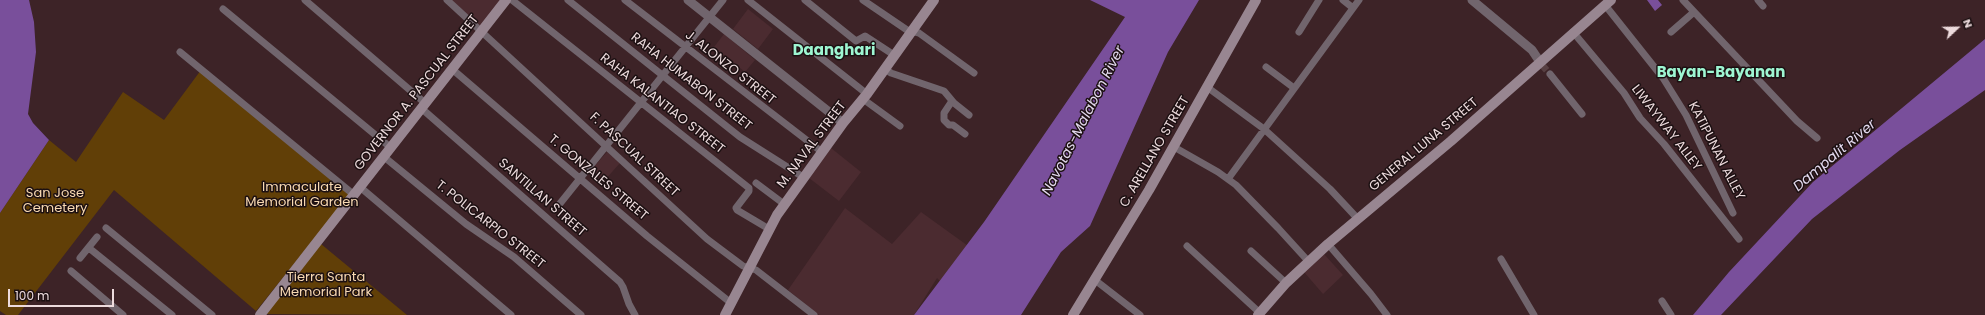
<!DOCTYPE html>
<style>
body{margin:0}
#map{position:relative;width:1985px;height:315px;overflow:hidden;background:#3d2327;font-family:Poppins,sans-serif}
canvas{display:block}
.north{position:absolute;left:1937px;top:8px;width:40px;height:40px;-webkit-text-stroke:3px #1c1012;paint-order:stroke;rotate:68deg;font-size:11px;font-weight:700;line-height:16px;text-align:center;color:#eddbdd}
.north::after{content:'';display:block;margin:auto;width:14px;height:18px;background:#eddbdd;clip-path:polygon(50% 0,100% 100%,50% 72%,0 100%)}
.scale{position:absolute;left:8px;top:289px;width:106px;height:18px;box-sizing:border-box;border:2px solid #eddbdd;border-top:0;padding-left:5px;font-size:12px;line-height:14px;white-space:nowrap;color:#eddbdd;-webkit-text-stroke:3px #1c1012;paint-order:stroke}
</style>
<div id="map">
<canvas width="1985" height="315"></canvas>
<div class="north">N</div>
<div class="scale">100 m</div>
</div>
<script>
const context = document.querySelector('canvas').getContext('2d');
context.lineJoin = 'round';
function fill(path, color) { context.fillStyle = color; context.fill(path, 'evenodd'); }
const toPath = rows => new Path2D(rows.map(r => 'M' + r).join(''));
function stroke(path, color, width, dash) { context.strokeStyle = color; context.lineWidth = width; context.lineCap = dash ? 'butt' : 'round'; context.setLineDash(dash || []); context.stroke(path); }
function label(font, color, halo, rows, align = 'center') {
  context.font = font + ' Poppins,sans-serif'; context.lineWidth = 3; context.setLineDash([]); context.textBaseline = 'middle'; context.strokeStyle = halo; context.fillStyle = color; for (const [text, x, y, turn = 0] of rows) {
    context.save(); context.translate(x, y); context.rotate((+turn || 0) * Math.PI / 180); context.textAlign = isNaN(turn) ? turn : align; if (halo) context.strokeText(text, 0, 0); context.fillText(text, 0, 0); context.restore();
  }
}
const built = toPath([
 [451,0,502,0,481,27],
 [748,9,773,29,758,49,733,29],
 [724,34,755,60,745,72,714,47],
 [831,148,861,172,839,201,809,178],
 [607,152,620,163,604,181,591,170],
 [845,208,892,244,921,212,989,261,951,292,937,278,914,315,819,315,788,290],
 [1324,254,1343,275,1323,294,1304,272]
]);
const green = toPath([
 [201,70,350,194,256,311,114,190,18,315,6,315,0,311,0,213,49,140,76,162,123,92,164,120],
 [321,244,407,315,265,314]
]);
const water = toPath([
 [0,0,29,0,34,22,36,52,28,114,33,123,49,140,0,213],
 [1090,0,1199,0,1168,52,1090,226,1061,252,1021,315,914,315,984,222,1125,17],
 [1647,0,1658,0,1662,5,1655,11],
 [1985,39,1985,90,1900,150,1812,219,1721,315,1693,315,1729,272,1813,182]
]);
const minorTunnel = toPath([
 [1542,65,1550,74]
]);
const minor = toPath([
 [305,0,425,103],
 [447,0,707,239,743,266,756,270,814,315],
 [512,0,749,188,749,191,736,208,737,210,769,229],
 [568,0,740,137,803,177],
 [625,0,822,152],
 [748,0,867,94],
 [805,0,856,41,865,36,894,55],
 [863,0,907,30,919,33,974,73],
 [1343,0,1353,8],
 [1683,0,1797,121,1817,138],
 [1758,0,1763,6],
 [1605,5,1663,78,1686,115,1733,213],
 [223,9,390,147],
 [1299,32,1319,0],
 [1573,32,1624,93,1640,118,1664,144,1739,239],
 [1671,32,1694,12],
 [180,52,353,194],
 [1266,67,1294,88],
 [452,69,647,236,731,303],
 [885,69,891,73,944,91,954,103,969,115],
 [1550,74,1582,114],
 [1207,87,1264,129,1330,189,1358,219],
 [863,99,900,126],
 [952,101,944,113,944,120,949,125,953,125,965,134],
 [421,108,620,282,623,287,629,304,635,315],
 [1174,147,1218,172,1236,185,1278,228,1309,262],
 [383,156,466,224,514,257,581,315],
 [1228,179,1359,0],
 [756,183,784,204],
 [360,187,511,315],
 [558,206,723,0],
 [106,228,212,315],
 [1328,244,1371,294,1387,315],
 [1187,246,1260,313],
 [89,248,172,315],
 [1251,251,1286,283],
 [80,258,97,237],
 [1501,259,1534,315],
 [71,271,123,315],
 [1095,280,1140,315],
 [1662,301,1671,315]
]);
const tertiary = toPath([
 [688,0,843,123],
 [1472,0,1532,50,1540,62]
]);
const secondary = toPath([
 [260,315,506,0],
 [725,315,777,215,843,123,867,94,934,0],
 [1073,315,1149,190,1256,0],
 [1258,315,1286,283,1328,244,1451,141,1611,0]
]);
const streetNames = [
 ["J. ALONZO STREET",730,68,38],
 ["RAHA HUMABON STREET",691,82,38],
 ["GOVERNOR A. PASCUAL STREET",417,93,-52],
 ["RAHA KALANTIAO STREET",662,104,38],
 ["LIWAYWAY ALLEY",1666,128,52],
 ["M. NAVAL STREET",812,145,-53],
 ["GENERAL LUNA STREET",1424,145,-40],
 ["KATIPUNAN ALLEY",1716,151,63],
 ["C. ARELLANO STREET",1155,152,-60],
 ["F. PASCUAL STREET",634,155,43],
 ["T. GONZALES STREET",598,178,40],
 ["SANTILLAN STREET",542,198,41],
 ["T. POLICARPIO STREET",490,225,38]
];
const parkNames = [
 ["Immaculate",302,188],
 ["Memorial Garden",302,203],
 ["San Jose",55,194],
 ["Cemetery",55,209],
 ["Tierra Santa",326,278],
 ["Memorial Park",326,293]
];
const waterNames = [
 ["Navotas-Malabon River",1084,121,-63],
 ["Dampalit River",1835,156,-40]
];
const quarterNames = [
 ["Daanghari",834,51],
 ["Bayan-Bayanan",1721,73]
];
fill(built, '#4b2b30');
fill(green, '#613f07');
fill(water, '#794f9b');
stroke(minorTunnel, '#573f42', 7, [7, 3.5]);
stroke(minor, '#71656d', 7);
stroke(tertiary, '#71656d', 9);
stroke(secondary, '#988691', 10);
label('13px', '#eddbdd', '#1c1012', streetNames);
label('13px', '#f8d9b2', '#1c1012', parkNames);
label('italic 14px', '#e4daef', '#1c1012', waterNames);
label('bold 15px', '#9ef6d2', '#1c1012', quarterNames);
</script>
